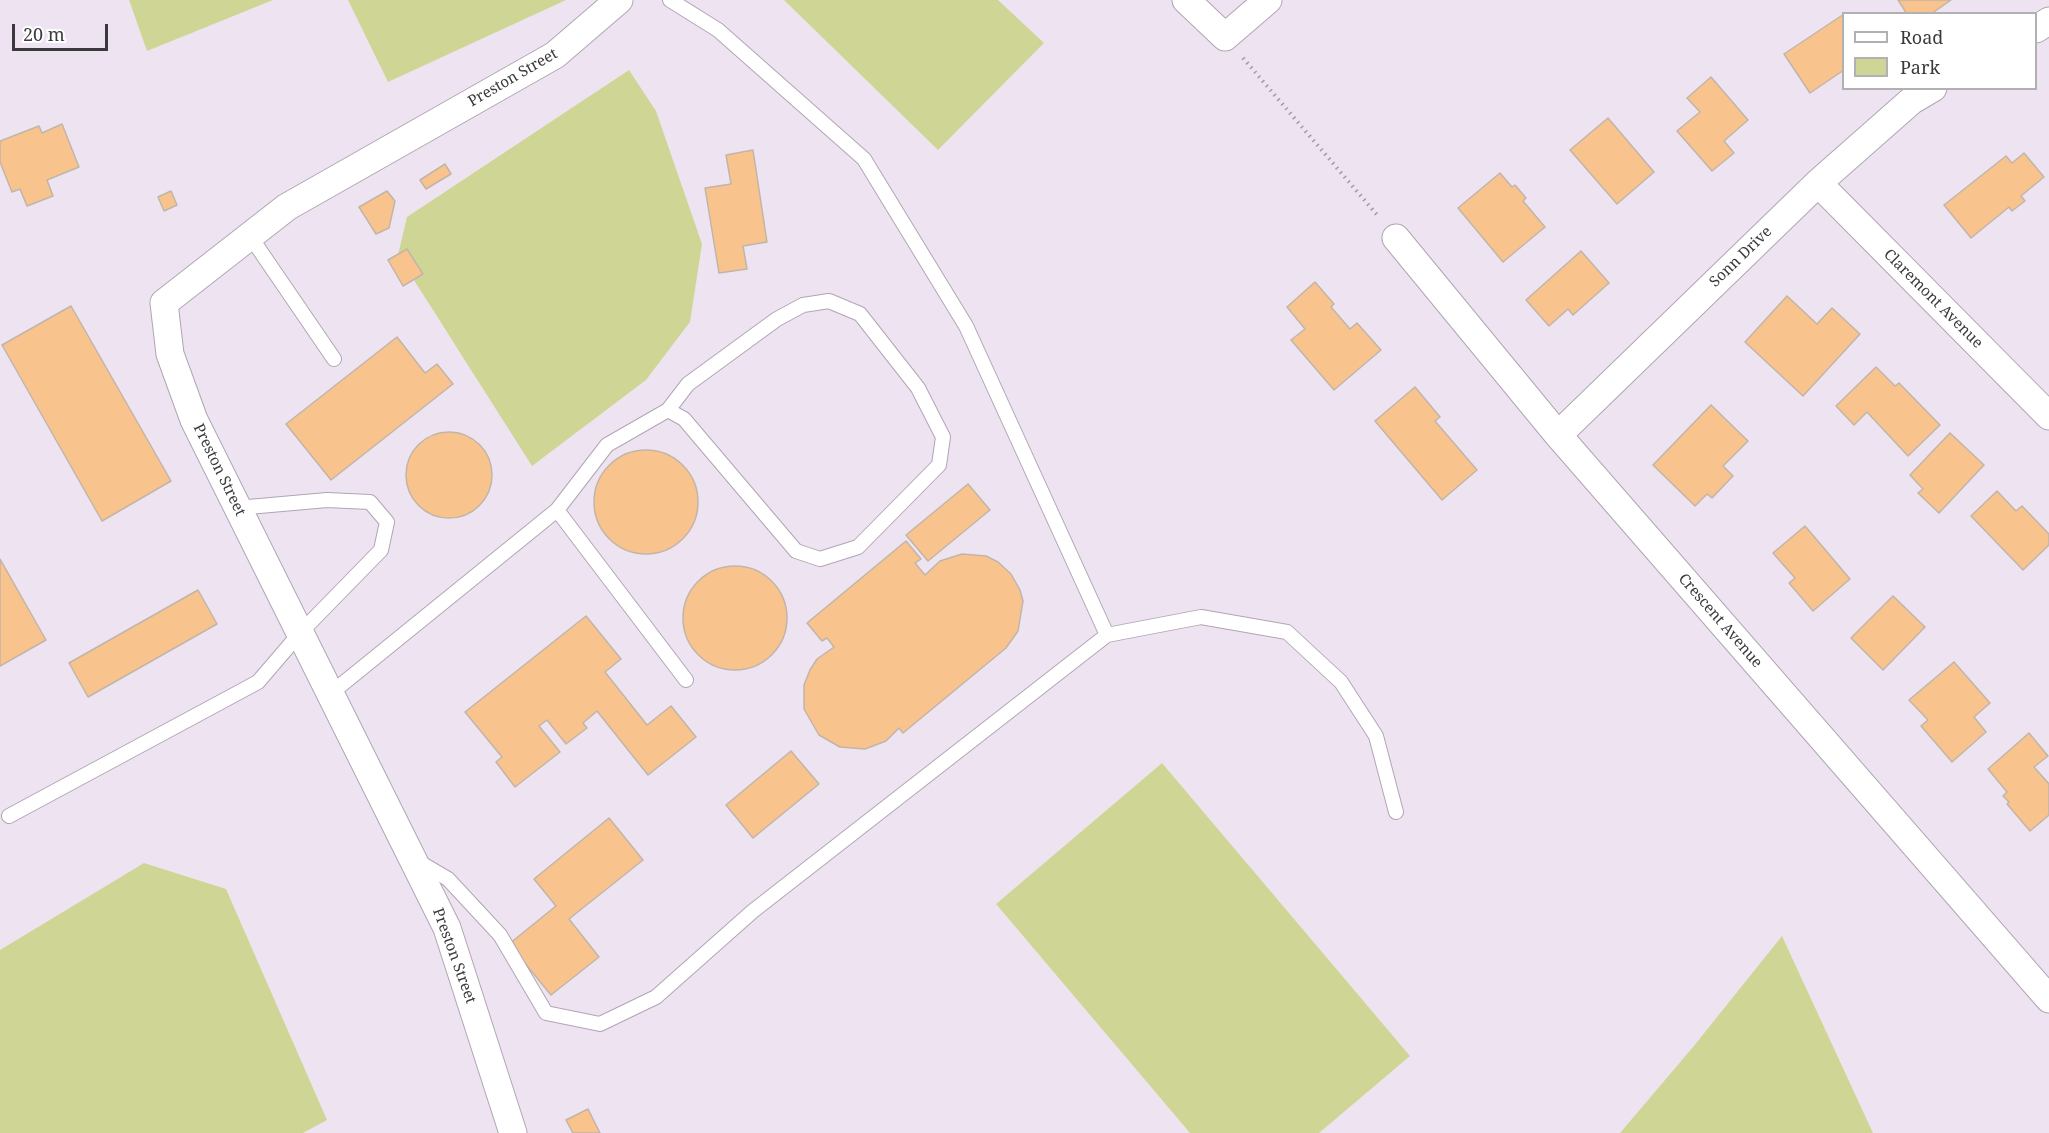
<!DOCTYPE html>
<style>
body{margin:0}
#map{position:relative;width:2049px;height:1133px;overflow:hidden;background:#eee4f1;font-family:"Noto Serif",serif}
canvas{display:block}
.legend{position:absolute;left:1842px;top:12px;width:195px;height:78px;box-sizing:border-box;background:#fff;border:2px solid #b1b0b2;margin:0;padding:8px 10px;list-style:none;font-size:18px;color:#3c393e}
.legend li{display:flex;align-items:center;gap:12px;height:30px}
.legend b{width:30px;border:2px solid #b1b0b2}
.scale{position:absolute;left:12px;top:24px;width:96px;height:27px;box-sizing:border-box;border:3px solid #3c393e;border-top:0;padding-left:8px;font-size:18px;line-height:21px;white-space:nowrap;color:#3c393e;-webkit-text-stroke:4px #fff;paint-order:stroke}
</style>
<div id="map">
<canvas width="2049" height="1133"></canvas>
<ul class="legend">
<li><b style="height:8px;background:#fff"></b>Road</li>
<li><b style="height:16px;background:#cfd695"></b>Park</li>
</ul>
<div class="scale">20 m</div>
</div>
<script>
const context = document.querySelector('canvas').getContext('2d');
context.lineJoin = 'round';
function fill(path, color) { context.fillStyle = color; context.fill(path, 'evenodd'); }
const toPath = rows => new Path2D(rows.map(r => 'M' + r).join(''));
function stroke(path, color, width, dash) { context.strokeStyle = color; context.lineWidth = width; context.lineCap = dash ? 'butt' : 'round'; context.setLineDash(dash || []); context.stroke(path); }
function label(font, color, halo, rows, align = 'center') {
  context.font = font + ' "Noto Serif",serif'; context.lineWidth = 5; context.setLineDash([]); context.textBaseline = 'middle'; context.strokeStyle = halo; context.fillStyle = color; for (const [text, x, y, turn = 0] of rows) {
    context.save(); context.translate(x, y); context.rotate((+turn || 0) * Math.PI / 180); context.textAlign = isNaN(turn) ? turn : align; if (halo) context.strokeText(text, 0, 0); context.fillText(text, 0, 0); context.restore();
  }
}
const green = toPath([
 [129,0,273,0,147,51],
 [348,0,566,0,388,82],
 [784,0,998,0,1044,43,938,150],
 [629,70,656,111,702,244,690,322,646,380,532,466,398,255,407,217],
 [1162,763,1410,1056,1319,1133,1190,1133,996,904],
 [144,863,226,889,327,1120,303,1133,0,1133,0,950],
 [1782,936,1873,1133,1620,1133,1693,1047]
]);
const building = toPath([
 [1898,0,1951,0,1931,14,1907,14,1898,0],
 [1844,14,1844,70,1810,93,1784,54,1844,14],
 [1711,77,1748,120,1724,141,1734,153,1712,171,1677,131,1700,112,1687,98,1711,77],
 [1608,118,1654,172,1617,204,1570,150,1608,118],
 [62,124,79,167,47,180,53,196,27,206,20,189,12,192,0,162,0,141,39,126,42,133,62,124],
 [753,150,767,242,743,246,747,269,719,273,705,188,731,184,726,155,753,150],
 [2024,153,2044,177,2021,196,2025,201,2012,211,2009,207,1971,238,1944,205,2006,156,2012,163,2024,153],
 [445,164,451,174,426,189,420,180,445,164],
 [1500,173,1512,187,1515,185,1526,198,1523,201,1545,227,1503,262,1458,208,1500,173],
 [171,191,177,205,164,211,158,197,171,191],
 [387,191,395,201,389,228,376,234,359,207,387,191],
 [407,249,423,274,403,286,388,260,407,249],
 [1581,251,1609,283,1573,315,1568,309,1549,326,1526,300,1581,251],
 [1315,282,1334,304,1331,307,1350,329,1357,323,1381,350,1334,390,1291,340,1305,329,1287,307,1315,282],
 [1787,296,1817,324,1832,308,1860,334,1803,396,1745,342,1787,296],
 [71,306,171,481,102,521,2,345,71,306],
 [397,337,425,373,437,364,453,384,331,480,286,424,397,337],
 [1876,367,1895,386,1899,383,1940,425,1908,456,1867,412,1854,425,1836,406,1876,367],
 [1415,387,1440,417,1435,421,1477,470,1442,500,1375,421,1415,387],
 [1711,405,1748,441,1723,466,1733,476,1712,498,1707,494,1695,506,1653,465,1711,405],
 '406 475a43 43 0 1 1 86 0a43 43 0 1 1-86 0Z',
 [1950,433,1984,465,1939,513,1918,493,1923,489,1910,475,1950,433],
 '594 502a52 52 0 1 1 104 0a52 52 0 1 1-104 0Z',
 [968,484,990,510,928,561,906,535,968,484],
 [1997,491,2016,511,2022,506,2049,534,2049,545,2023,570,1971,516,1997,491],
 [1805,526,1850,579,1813,611,1789,583,1795,578,1773,553,1805,526],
 [906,541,921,559,915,563,925,575,940,561,962,554,986,556,998,562,1011,574,1020,590,1023,601,1018,631,1006,648,903,733,899,728,886,741,865,749,840,747,819,735,804,709,804,685,810,670,817,659,834,647,827,638,822,641,807,623,906,541],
 [0,559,46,640,0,666,0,559],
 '683 618a52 52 0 1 1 104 0a52 52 0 1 1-104 0Z',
 [198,590,217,624,88,697,69,663,198,590],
 [1893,596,1925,627,1883,670,1851,638,1893,596],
 [586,616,621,659,605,672,647,725,671,706,696,737,648,775,597,711,583,723,587,728,566,744,547,720,539,726,560,752,515,787,496,762,502,757,465,712,586,616],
 [1954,662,1990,703,1974,717,1986,732,1952,762,1921,726,1928,720,1909,700,1954,662],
 [2029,733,2048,756,2034,767,2049,784,2049,815,2030,831,2007,804,2009,802,2003,796,2007,792,1988,769,2029,733],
 [791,751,819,784,753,838,726,805,791,751],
 [609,818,643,860,569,919,599,957,551,995,509,944,556,906,534,879,609,818],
 [588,1109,600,1133,573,1133,566,1120,588,1109]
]);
const path = toPath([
 [1243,58,1378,216]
]);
const service = toPath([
 [250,236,334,359],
 [557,510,607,445,668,410,684,419,796,551,820,559,858,547,939,465,943,437,918,388,860,314,829,301,803,305,777,319,688,384,668,410],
 [1107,635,1201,617,1287,632,1341,682,1376,736,1396,812],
 [330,694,557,510,686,680],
 [9,816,258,682,300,633,381,550,387,522,370,502,327,500,237,508],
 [419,862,448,879,500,935,546,1013,600,1024,656,997,753,911,1107,635,966,326,864,159,718,30,670,0]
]);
const minor = toPath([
 [1186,0,1225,37,1268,0],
 [2036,29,2049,21],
 [1818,183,2049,416],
 [1396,238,1558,435,2049,999],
 [1558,435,1818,183,1911,101,1933,88],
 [513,1133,447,928,194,420,170,354,164,303,287,207,555,55,619,0]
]);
const streetNames = [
 ["Preston Street",513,78,-30],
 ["Sonn Drive",1741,257,-44],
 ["Claremont Avenue",1933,299,45],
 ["Preston Street",219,470,64],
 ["Crescent Avenue",1720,621,49],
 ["Preston Street",454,956,70]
];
fill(green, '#cfd695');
fill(building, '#f9c38e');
stroke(building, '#c1b5a9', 1.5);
stroke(service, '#b0a6b3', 16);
stroke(minor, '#b0a6b3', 29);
stroke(path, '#a29ba5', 4, [1.5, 4.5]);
stroke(service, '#fff', 14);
stroke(minor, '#fff', 27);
label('15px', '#3c393e', '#fff', streetNames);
</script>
